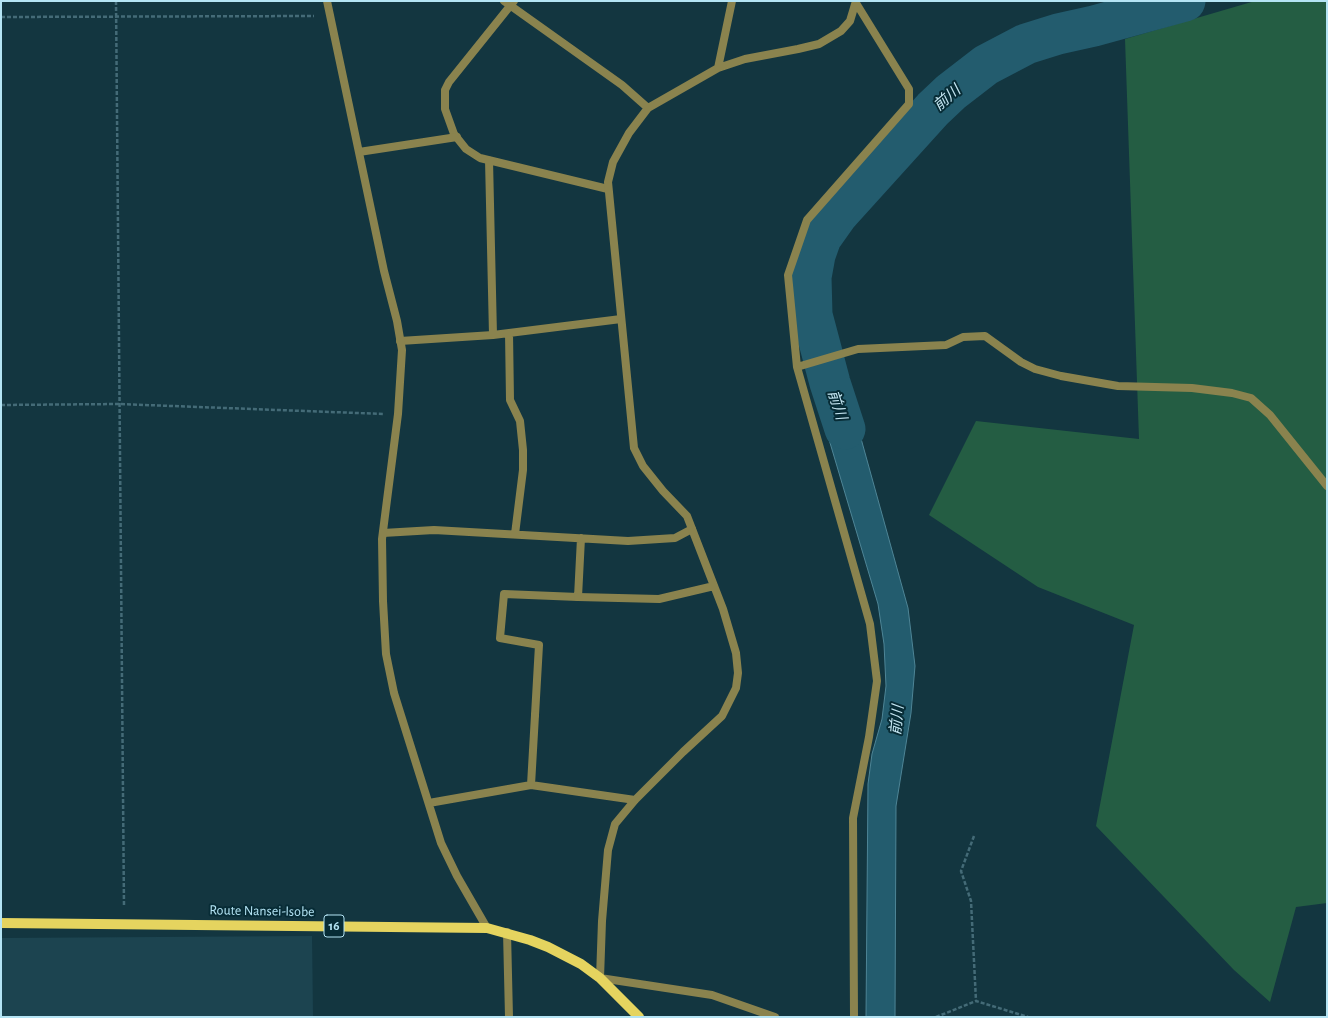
<!DOCTYPE html>
<meta charset="utf-8">
<style>
body{margin:0}
#map{position:relative;width:1328px;height:1018px;overflow:hidden;background:#133640;font-family:"Alegreya Sans",sans-serif}
canvas{display:block}
.frame{position:absolute;inset:0;border:2px solid #b4e4f4;pointer-events:none}
</style>
<div id="map">
<canvas width="1328" height="1018"></canvas>
<div class="frame"></div>
</div>
<script>
const context = document.querySelector('canvas').getContext('2d');
context.lineJoin = 'round';
function fill(path, color) { context.fillStyle = color; context.fill(path, 'evenodd'); }
const toPath = rows => new Path2D(rows.map(r => 'M' + r).join(''));
function stroke(path, color, width, dash) { context.strokeStyle = color; context.lineWidth = width; context.lineCap = dash ? 'butt' : 'round'; context.setLineDash(dash || []); context.stroke(path); }
function label(font, color, halo, rows, align = 'center') {
  context.font = font + ' "Alegreya Sans","Noto Sans JP",sans-serif'; context.lineWidth = 4; context.setLineDash([]); context.textBaseline = 'middle'; context.strokeStyle = halo; context.fillStyle = color; for (const [text, x, y, turn = 0] of rows) {
    context.save(); context.translate(x, y); context.rotate((+turn || 0) * Math.PI / 180); context.textAlign = isNaN(turn) ? turn : align; if (halo) context.strokeText(text, 0, 0); context.fillText(text, 0, 0); context.restore();
  }
}
const built = toPath([
 [312,936,313,1017,1,1017,1,938]
]);
const green = toPath([
 [1255,1,1327,1,1327,903,1296,907,1270,1002,1234,970,1096,826,1134,625,1038,587,929,515,976,421,1139,439,1125,39]
]);
const water = toPath([
 [842,370,908,608,915,666,911,713,896,806,895,1017,866,1017,868,784,872,754,882,719,886,686,884,644,878,604,811,379,842,370]
]);
const river = toPath([
 [845,429,830,383,812,315,811,277,815,255,821,238,838,214,933,109,951,92,986,65,1026,44,1058,34,1094,26,1185,1]
]);
const path = toPath([
 [116,1,124,907],
 [1,17,314,16],
 [1,405,119,404,384,414],
 [974,836,961,871,971,901,976,1001],
 [936,1017,976,1001,1028,1017]
]);
const lane = toPath([
 [514,1,449,82,445,90,445,109,454,134,466,149,480,158,608,189],
 [489,160,493,335],
 [509,333,510,400,520,421,523,450,523,470,515,534],
 [400,341,493,335,621,319],
 [383,533,434,530,628,541,675,538,692,529],
 [535,715,539,645,500,638,504,594,578,597,581,538]
]);
const street = toPath([
 [327,1,384,271,397,321,402,350,398,414,382,539,383,601,386,654,394,693,441,843,457,876,487,928],
 [504,1,622,85,648,108],
 [718,68,732,1],
 [359,152,457,137],
 [797,367,858,349,946,345,963,337,985,336,1021,362,1035,369,1061,376,1118,386,1192,388,1232,393,1251,398,1270,415,1327,486],
 [578,597,659,599,714,586],
 [531,785,535,715],
 [429,803,531,785,635,800],
 [507,932,509,1017],
 [775,1017,712,995,600,978,602,921,608,850,615,824,635,800,683,752,722,716,736,688,738,673,736,653,723,609,687,516,663,491,643,466,634,448,608,182,613,162,629,133,648,108,718,68,745,59,798,49,819,44,841,31,850,21,856,1],
 [854,1017,853,818,869,737,877,681,870,624,797,367,788,275,807,220,909,104,909,89,856,3]
]);
const primary = toPath([
 [1,923,487,928,530,940,548,947,581,964,600,978,639,1017]
]);
const shields = [
 [334,926,20]
];
const shieldNames = [
 ["16",334,926]
];
const streetNames = [
 ["Route Nansei-Isobe",262,911,1]
];
const waterNames = [
 ["前川",947,98,-41],
 ["前川",837,405,72],
 ["前川",897,720,-84]
];
fill(built, '#1c4450');
fill(green, '#245d43');
fill(water, '#235c6e');
stroke(water, '#4e8596', 1);
stroke(river, '#235c6e', 41);
stroke(path, '#446b77', 2.5, [4, 2]);
stroke(lane, '#8a834e', 8);
stroke(street, '#8a834e', 8);
stroke(primary, '#e5d45f', 10);
for (const [x, y, w] of shields) { const box = new Path2D(); box.roundRect(x - w / 2, y - 11, w, 22, 3); context.fillStyle = '#072c36'; context.fill(box); stroke(box, '#b4e4f4', 1); }
label('bold 13px', '#b4e4f4', null, shieldNames);
label('14px', '#b4e4f4', '#072c36', streetNames);
label('italic 15px', '#c6e7f3', '#072c36', waterNames);
</script>
